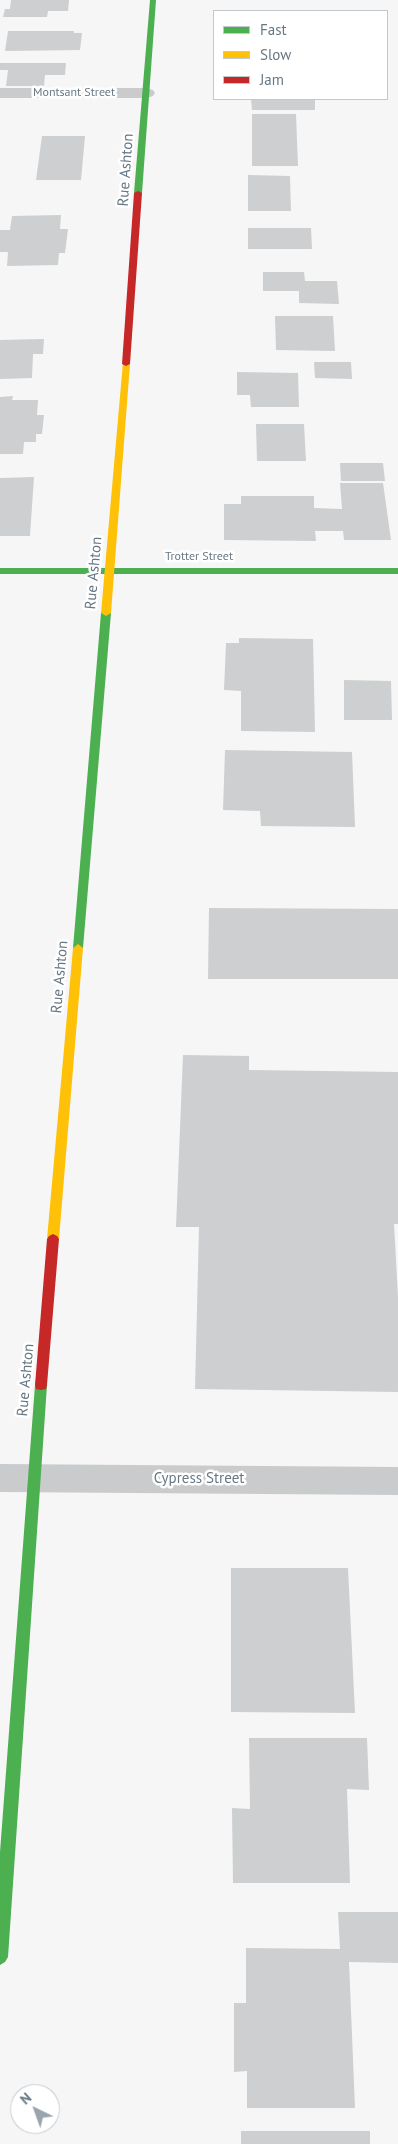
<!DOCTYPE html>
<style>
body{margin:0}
#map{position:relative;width:398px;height:2144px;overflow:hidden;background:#f6f6f6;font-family:"PT Sans",sans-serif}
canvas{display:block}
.legend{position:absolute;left:213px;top:10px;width:175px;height:90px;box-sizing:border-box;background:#fff;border:1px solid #c2c9ce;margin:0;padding:6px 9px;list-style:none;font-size:15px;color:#677885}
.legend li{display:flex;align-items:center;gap:10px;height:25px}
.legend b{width:25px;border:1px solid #c2c9ce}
.north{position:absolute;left:10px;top:2084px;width:50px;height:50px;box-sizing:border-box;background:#fff;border:1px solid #c2c9ce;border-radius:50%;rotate:318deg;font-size:14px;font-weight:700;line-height:20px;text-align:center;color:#677885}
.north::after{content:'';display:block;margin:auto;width:18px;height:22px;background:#99a4ad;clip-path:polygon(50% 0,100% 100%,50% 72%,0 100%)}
</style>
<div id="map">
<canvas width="398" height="2144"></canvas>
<ul class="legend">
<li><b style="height:6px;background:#4caf50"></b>Fast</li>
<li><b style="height:6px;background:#ffc107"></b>Slow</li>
<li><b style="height:6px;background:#c62828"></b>Jam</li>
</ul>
<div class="north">N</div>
</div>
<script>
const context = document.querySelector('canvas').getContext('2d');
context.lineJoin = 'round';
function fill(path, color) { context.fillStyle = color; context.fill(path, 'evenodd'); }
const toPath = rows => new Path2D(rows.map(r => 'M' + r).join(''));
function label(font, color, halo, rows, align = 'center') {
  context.font = font + ' "PT Sans",sans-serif'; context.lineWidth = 5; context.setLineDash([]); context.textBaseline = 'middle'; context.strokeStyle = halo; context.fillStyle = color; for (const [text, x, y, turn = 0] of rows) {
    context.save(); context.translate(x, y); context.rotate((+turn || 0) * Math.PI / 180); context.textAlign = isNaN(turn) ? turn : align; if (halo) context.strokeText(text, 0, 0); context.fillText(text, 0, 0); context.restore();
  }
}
const building = toPath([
 [11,0,69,0,68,11,48,11,47,17,3,17,5,9,10,9],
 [8,31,74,31,74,33,82,33,80,50,5,51],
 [0,63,66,63,65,75,45,75,44,86,6,86,8,70,0,70],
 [251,99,315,99,315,110,252,110],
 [252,114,296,114,298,166,252,166],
 [42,136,85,136,81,180,36,180],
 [248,175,290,176,291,211,248,211],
 [61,215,60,229,68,229,65,253,59,253,58,265,7,266,8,252,0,252,0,230,10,230,12,216],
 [248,228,311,228,312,249,248,249],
 [263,272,304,272,305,281,337,281,339,304,299,303,299,291,263,291],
 [275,316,333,316,335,351,276,350],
 [44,339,43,354,33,354,32,378,0,379,0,340],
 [314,362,351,362,352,379,315,378],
 [237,372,298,373,299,407,251,407,250,395,237,395],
 [13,396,12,400,38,400,37,415,44,415,42,434,36,434,36,442,24,442,23,454,0,454,0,397],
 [256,424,304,424,306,461,257,461],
 [340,463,383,463,385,481,341,481],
 [34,477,30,536,0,536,0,478],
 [340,483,383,483,391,540,344,540,343,531,315,531,316,541,224,540,224,504,241,504,241,496,314,496,314,508,342,509],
 [239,638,313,639,315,732,241,731,241,691,224,690,226,643,239,643],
 [344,680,391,681,392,720,344,720],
 [225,750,352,752,355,827,261,826,260,811,223,810],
 [209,908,398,909,398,979,208,979],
 [183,1055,249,1056,249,1070,398,1072,398,1224,394,1224,398,1297,398,1392,195,1389,199,1227,176,1227],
 [231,1568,348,1568,355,1713,231,1712],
 [249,1738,367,1738,369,1790,347,1789,350,1883,233,1883,232,1808,250,1809],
 [338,1912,398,1912,398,1963,349,1962,355,2108,247,2108,247,2071,234,2072,234,2003,246,2003,246,1948,340,1949],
 [241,2131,370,2131,370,2144,241,2144]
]);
const street = toPath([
 [0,88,147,88,153,90,155,93,153,96,147,98,0,98,0,88],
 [0,1464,398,1467,398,1495,0,1492,0,1464]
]);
const fast = toPath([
 [150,0,156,0,142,193,138,195,134,193,150,0],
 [0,568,398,568,398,574,0,574,0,568],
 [106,610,111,613,83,948,78,952,73,948,101,613,106,610],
 [41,1380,46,1381,47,1385,8,1957,5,1962,0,1965,0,1852,35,1385,36,1381,41,1380]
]);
const slow = toPath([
 [123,362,130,364,111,613,106,616,101,613,123,362],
 [78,944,83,948,59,1239,57,1242,53,1244,49,1242,47,1239,73,948,78,944]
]);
const jam = toPath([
 [138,191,142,193,130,364,126,366,122,364,134,193,138,191],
 [53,1234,57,1236,59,1239,47,1385,46,1389,41,1390,36,1389,35,1385,47,1239,49,1236,53,1234]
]);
const farStreetnames = [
 ["Montsant Street",74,93],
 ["Trotter Street",199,557]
];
const streetNames = [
 ["Rue Ashton",126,170,-86],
 ["Rue Ashton",94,573,-85],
 ["Rue Ashton",60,977,-85],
 ["Rue Ashton",26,1380,-85],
 ["Cypress Street",199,1479]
];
fill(building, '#cdcfd0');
fill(street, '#c9cbcc');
fill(fast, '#4caf50');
fill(slow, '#ffc107');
fill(jam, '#c62828');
label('12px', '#677885', '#fff', farStreetnames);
label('15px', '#677885', '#fff', streetNames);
</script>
